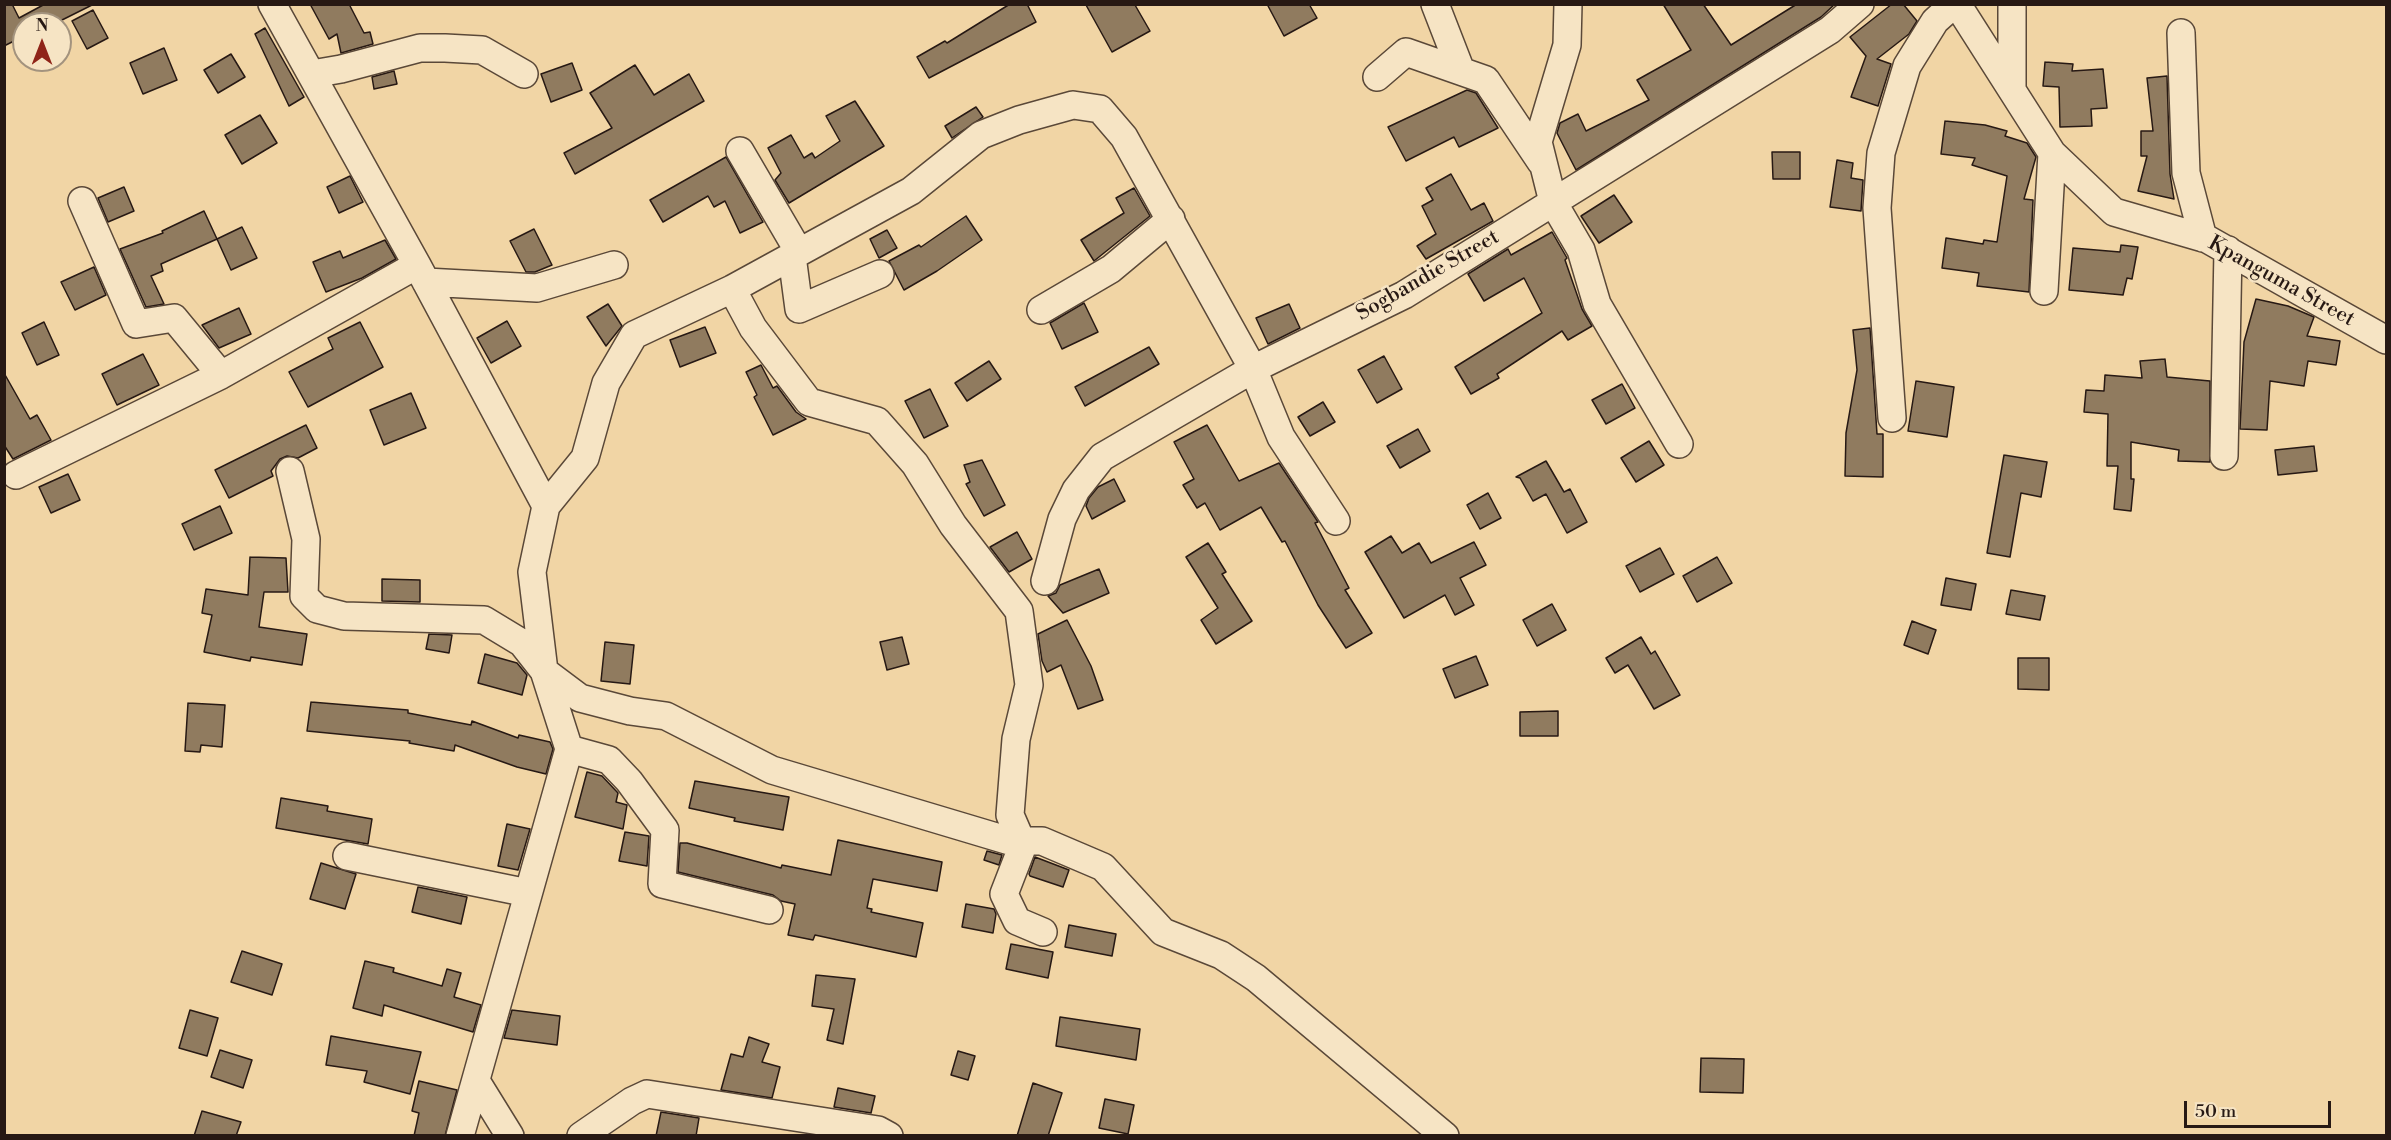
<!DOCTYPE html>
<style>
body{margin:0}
#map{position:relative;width:2391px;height:1140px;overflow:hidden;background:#f1d5a5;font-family:"Libre Bodoni",serif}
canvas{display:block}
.frame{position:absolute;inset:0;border:6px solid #271914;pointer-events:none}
.north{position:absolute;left:12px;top:12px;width:60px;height:60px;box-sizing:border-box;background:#f6e4c4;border:2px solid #a3937e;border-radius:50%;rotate:0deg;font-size:16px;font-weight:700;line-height:24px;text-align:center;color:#271914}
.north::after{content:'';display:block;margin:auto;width:21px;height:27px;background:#8f2418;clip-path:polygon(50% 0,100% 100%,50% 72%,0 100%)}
.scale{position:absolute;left:2184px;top:1101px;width:147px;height:27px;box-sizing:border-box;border:3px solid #271914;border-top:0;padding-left:8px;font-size:18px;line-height:21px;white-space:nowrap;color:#271914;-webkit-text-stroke:4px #f6e4c4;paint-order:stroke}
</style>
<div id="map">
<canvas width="2391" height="1140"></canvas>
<div class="frame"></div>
<div class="north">N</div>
<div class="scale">50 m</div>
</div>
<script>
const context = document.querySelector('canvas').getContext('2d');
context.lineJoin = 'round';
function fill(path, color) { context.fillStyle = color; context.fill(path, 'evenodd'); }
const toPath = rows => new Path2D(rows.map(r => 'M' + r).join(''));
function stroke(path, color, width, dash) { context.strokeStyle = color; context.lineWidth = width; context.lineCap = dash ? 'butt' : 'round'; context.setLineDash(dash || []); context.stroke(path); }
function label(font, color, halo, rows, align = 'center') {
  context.font = font + ' "Libre Bodoni",serif'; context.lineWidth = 5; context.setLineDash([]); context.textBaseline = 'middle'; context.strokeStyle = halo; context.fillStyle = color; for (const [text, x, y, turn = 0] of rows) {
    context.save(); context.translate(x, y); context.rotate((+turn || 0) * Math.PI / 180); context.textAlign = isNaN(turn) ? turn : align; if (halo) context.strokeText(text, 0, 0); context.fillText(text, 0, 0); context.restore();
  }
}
const building = toPath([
 [4,4,12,4,19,18,45,4,94,4,54,24,24,24,24,36,4,46,4,4],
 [310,4,349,4,364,33,370,32,373,44,341,53,337,34,329,39,310,4],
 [1010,4,1027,4,1036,22,929,78,917,57,945,41,947,43,1010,4],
 [1267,4,1309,4,1317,18,1284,36,1267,4],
 [1663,4,1703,4,1731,45,1797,4,1835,4,1821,17,1576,170,1557,133,1560,123,1578,114,1586,131,1649,100,1637,80,1691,50,1663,4],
 [1892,4,1903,4,1917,21,1909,34,1877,59,1891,64,1878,106,1851,97,1866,56,1850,37,1892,4],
 [1086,5,1135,5,1150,31,1112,52,1086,5],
 [93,10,108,38,87,49,72,21,93,10],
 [265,28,304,97,289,106,255,34,265,28],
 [164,48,177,80,143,94,130,63,164,48],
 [231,54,245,77,218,93,204,70,231,54],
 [2045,62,2073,64,2072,71,2103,69,2107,108,2091,109,2092,126,2060,127,2059,87,2043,86,2045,62],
 [572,63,582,90,551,102,541,74,572,63],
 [635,65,654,95,689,74,704,101,575,174,564,153,612,128,590,93,635,65],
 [394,71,397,84,374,89,372,77,394,71],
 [2167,76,2170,174,2174,199,2138,191,2147,156,2141,156,2141,131,2153,131,2147,78,2167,76],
 [1467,90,1476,93,1498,128,1459,147,1454,137,1406,161,1388,127,1467,90],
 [855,101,884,146,789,203,775,180,781,173,768,148,791,135,804,158,812,153,815,158,840,141,826,116,855,101],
 [976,107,983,117,952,138,945,126,976,107],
 [260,115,277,143,242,164,225,135,260,115],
 [1945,121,1985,125,2007,131,2005,136,2027,143,2036,157,2024,199,2033,200,2029,292,1977,286,1979,273,1942,268,1946,238,1983,244,1984,240,1997,242,2007,176,1972,165,1975,158,1941,154,1945,121],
 [1772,152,1800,152,1800,179,1773,179,1772,152],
 [726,157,763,222,740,233,725,201,714,207,708,196,663,222,650,200,726,157],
 [1837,160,1853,163,1851,178,1863,180,1861,211,1830,207,1837,160],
 [1451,174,1471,210,1484,203,1493,221,1426,259,1417,246,1436,234,1422,206,1433,200,1426,188,1451,174],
 [350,176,363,202,339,213,327,187,350,176],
 [124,187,134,211,108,222,98,198,124,187],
 [1134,188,1150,216,1094,261,1081,240,1124,213,1116,198,1134,188],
 [1614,195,1632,222,1599,243,1581,216,1614,195],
 [204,211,217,239,161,264,163,271,151,276,164,304,146,307,120,249,163,233,162,231,204,211],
 [966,216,982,240,937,271,904,290,889,261,919,245,921,247,966,216],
 [242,227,257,258,231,270,217,239,242,227],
 [534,229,552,265,535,272,526,272,510,241,534,229],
 [887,230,897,248,879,258,870,239,887,230],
 [1552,232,1567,258,1565,260,1582,309,1592,326,1568,340,1562,331,1497,374,1499,378,1471,394,1455,367,1542,313,1524,278,1484,301,1468,274,1508,249,1511,255,1552,232],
 [385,240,396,259,362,278,326,292,313,262,340,251,343,258,385,240],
 [2121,245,2138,247,2132,279,2127,278,2123,295,2069,290,2073,248,2120,252,2121,245],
 [94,267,106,295,75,310,61,282,94,267],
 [2256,299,2288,306,2314,317,2307,336,2340,341,2336,365,2308,361,2304,386,2270,381,2267,430,2240,429,2244,342,2256,299],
 [1084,303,1098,332,1062,349,1050,323,1084,303],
 [608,304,622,326,606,346,587,317,608,304],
 [1289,304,1300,328,1268,344,1256,318,1289,304],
 [239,308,251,334,219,348,202,325,239,308],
 [507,321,521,346,491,363,477,338,507,321],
 [44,322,59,355,37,365,22,333,44,322],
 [360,322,383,367,308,407,289,372,333,349,328,338,360,322],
 [705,327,716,353,680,367,670,340,705,327],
 [1870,328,1877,434,1883,434,1883,477,1845,476,1846,433,1857,370,1853,330,1870,328],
 [1149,347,1159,364,1085,406,1075,387,1149,347],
 [143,354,159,385,117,405,102,374,143,354],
 [1384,356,1402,389,1377,403,1358,370,1384,356],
 [2165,359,2167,377,2210,381,2210,462,2178,461,2179,450,2131,442,2131,479,2134,479,2131,511,2114,509,2118,466,2107,466,2108,414,2084,412,2086,390,2104,391,2105,375,2142,378,2140,361,2165,359],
 [989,361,1001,379,967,401,955,383,989,361],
 [761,365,773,388,777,386,796,412,806,419,773,435,754,397,757,395,746,372,761,365],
 [4,373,30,419,37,415,51,440,13,459,4,445,4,373],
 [1916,381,1954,387,1947,437,1908,431,1916,381],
 [1622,384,1635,408,1606,424,1592,400,1622,384],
 [930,389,948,426,924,438,905,401,930,389],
 [411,393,426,428,384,445,370,410,411,393],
 [1323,402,1335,422,1310,436,1298,417,1323,402],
 [306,425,317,448,298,458,287,456,280,459,271,471,273,476,229,498,215,470,306,425],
 [1207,425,1239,481,1279,463,1318,522,1315,523,1349,588,1345,590,1372,633,1346,648,1318,605,1285,541,1282,542,1261,507,1220,530,1205,503,1197,508,1183,485,1194,479,1174,442,1207,425],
 [1418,429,1430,451,1400,468,1387,446,1418,429],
 [1649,441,1664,465,1636,482,1621,458,1649,441],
 [2314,446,2317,471,2278,475,2275,450,2314,446],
 [2004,455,2047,462,2041,497,2021,493,2010,557,1987,553,2004,455],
 [982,460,1005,505,984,516,966,484,970,482,964,465,982,460],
 [1546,461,1564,492,1570,489,1587,522,1567,533,1546,494,1533,501,1520,478,1516,477,1546,461],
 [68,474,80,500,51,513,39,487,68,474],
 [1114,479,1125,501,1092,519,1086,506,1089,498,1098,487,1114,479],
 [1488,493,1501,518,1480,529,1467,505,1488,493],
 [220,506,232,533,194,550,182,524,220,506],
 [1017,532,1032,559,1009,572,990,547,1017,532],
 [1391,536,1402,553,1419,543,1431,563,1474,542,1486,565,1460,578,1474,605,1455,615,1445,595,1404,618,1365,552,1391,536],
 [1208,543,1226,572,1222,574,1252,621,1216,644,1201,620,1218,608,1186,557,1208,543],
 [1660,548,1674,574,1640,592,1626,566,1660,548],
 [250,557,286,558,288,592,264,592,259,627,307,634,302,665,251,657,250,661,204,652,212,615,202,613,206,589,248,595,250,557],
 [1717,557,1732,583,1697,602,1683,576,1717,557],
 [1099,569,1109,593,1063,613,1048,596,1056,593,1060,585,1099,569],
 [1946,578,1976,584,1971,610,1941,605,1946,578],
 [382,579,420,580,420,602,382,601,382,579],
 [2011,590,2045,596,2040,620,2006,614,2011,590],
 [1552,604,1566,630,1537,646,1523,620,1552,604],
 [1067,620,1091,666,1103,700,1078,709,1061,665,1047,672,1042,661,1038,634,1067,620],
 [1912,621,1936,630,1928,654,1904,645,1912,621],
 [429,634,452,635,449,653,426,649,429,634],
 [902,637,909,664,887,670,880,642,902,637],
 [1641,637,1651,654,1655,651,1680,695,1654,709,1628,665,1615,673,1606,658,1641,637],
 [605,642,634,645,630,684,601,681,605,642],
 [485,654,517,663,527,675,522,695,478,683,485,654],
 [1476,656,1488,685,1455,698,1443,669,1476,656],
 [2018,658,2049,658,2049,690,2018,689,2018,658],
 [311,702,408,710,408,713,471,725,472,721,518,738,519,735,550,742,553,749,546,774,517,767,455,745,454,751,409,743,410,741,307,731,311,702],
 [188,703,225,705,222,747,201,745,200,752,185,751,188,703],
 [1558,711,1558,736,1520,736,1520,712,1558,711],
 [587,772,602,776,618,793,616,802,627,805,623,829,575,817,587,772],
 [695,781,789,797,783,830,734,821,735,818,689,808,695,781],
 [281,798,328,806,327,811,372,819,368,844,276,828,281,798],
 [507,824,530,829,518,870,498,866,507,824],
 [625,832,649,836,647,866,619,861,625,832],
 [838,840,942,862,937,891,873,879,867,908,872,909,871,912,923,923,916,957,815,935,813,940,788,935,795,904,781,901,773,895,678,872,680,843,687,843,781,868,782,865,831,875,838,840],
 [987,851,1002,855,999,865,984,860,987,851],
 [1035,857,1069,870,1063,887,1030,876,1029,874,1035,857],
 [321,863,356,874,345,909,310,899,321,863],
 [418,887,467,897,461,924,412,912,418,887],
 [966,904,994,909,996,914,993,933,962,927,966,904],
 [1069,925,1116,934,1112,956,1065,947,1069,925],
 [1011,944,1053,952,1048,978,1006,969,1011,944],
 [242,951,282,964,272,995,231,982,242,951],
 [365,961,394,968,393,972,442,986,447,969,461,973,454,997,481,1005,473,1032,384,1005,382,1016,353,1008,365,961],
 [816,975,855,979,843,1044,827,1040,834,1009,812,1006,816,975],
 [190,1010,218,1018,207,1056,179,1048,190,1010],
 [512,1010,560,1016,557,1045,504,1038,512,1010],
 [1060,1017,1140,1029,1136,1060,1056,1046,1060,1017],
 [331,1036,421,1052,410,1094,364,1082,367,1071,326,1065,331,1036],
 [749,1037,769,1044,762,1062,780,1067,772,1098,721,1090,731,1054,743,1057,749,1037],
 [220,1050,252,1060,243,1088,211,1077,220,1050],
 [958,1051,975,1056,968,1080,951,1075,958,1051],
 [1701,1058,1744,1059,1743,1093,1700,1092,1701,1058],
 [419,1081,457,1090,445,1136,414,1136,419,1113,412,1111,419,1081],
 [1033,1083,1062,1093,1048,1136,1017,1136,1033,1083],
 [838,1088,875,1096,871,1113,834,1107,838,1088],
 [1105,1099,1134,1105,1128,1134,1099,1128,1105,1099],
 [202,1111,241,1122,236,1136,194,1136,202,1111],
 [661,1112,699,1118,696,1136,656,1136,661,1112]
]);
const minor = toPath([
 [272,4,417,265,546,506,532,572,544,671,569,749,460,1136],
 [1435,4,1461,71],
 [1568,4,1567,45,1538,142,1553,202,1581,250,1597,304,1679,444],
 [1957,4,2052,153,2114,212,2207,239,2386,340],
 [2012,4,2012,89],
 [2181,33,2186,173,2203,238],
 [312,74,341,69,420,48,445,48,482,50,524,74],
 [1377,77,1406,52,1486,80,1541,162],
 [740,151,799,252],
 [82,201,136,324,174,318,221,375],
 [792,256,799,309,880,274],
 [426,282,537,288,614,265],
 [732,289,753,328,809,402,877,421,915,464,953,525,1019,611,1029,685,1016,739,1010,815,1023,845,1004,894,1017,921,1043,932],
 [2044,291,2052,153],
 [1041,310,1111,269,1171,219],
 [1892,418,1877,208,1881,153,1907,66,1935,21,1954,4],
 [2224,456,2228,250],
 [290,471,306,539,304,596,317,609,344,616,484,620,522,643,544,671,580,698,630,711,666,716,772,770,1023,845,1029,841,1042,841,1103,867,1163,932,1221,955,1256,978,1445,1136],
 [16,475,221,375,417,265],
 [546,506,585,458,606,383,634,335,732,289,911,191,981,135,1019,120,1073,105,1100,109,1124,137,1253,369,1281,437,1336,521],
 [1045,581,1062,519,1076,490,1102,457,1253,369,1404,295,1830,30,1860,4],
 [569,749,609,760,629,781,665,830,662,884,769,910],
 [347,856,528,893],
 [476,1081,510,1136],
 [581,1136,632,1101,647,1094,878,1130,889,1136]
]);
const streetNames = [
 ["Sogbandie Street",1428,276,-30],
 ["Kpanguma Street",2281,282,29]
];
fill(building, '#907b5f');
stroke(building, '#271914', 1.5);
stroke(minor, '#5a4838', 30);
stroke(minor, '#f6e4c4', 27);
label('21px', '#271914', '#f6e4c4', streetNames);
</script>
